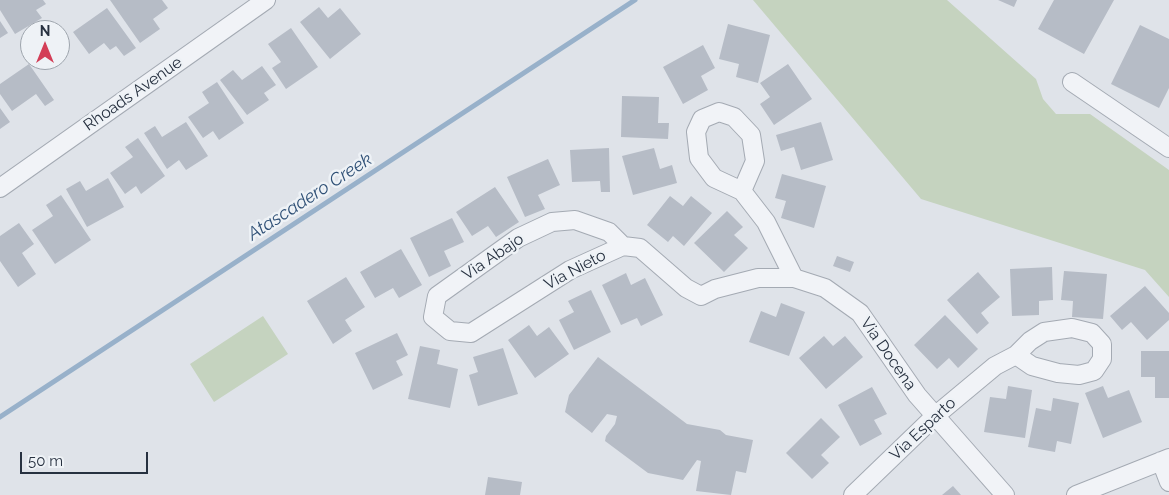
<!DOCTYPE html>
<style>
body{margin:0}
#map{position:relative;width:1169px;height:495px;overflow:hidden;background:#dfe3e9;font-family:Raleway,sans-serif}
canvas{display:block}
.north{position:absolute;left:20px;top:20px;width:50px;height:50px;box-sizing:border-box;background:#eef2f6;border:1px solid #9ea5ad;border-radius:50%;rotate:0deg;font-size:14px;font-weight:700;line-height:20px;text-align:center;color:#273140}
.north::after{content:'';display:block;margin:auto;width:18px;height:22px;background:#d33e57;clip-path:polygon(50% 0,100% 100%,50% 72%,0 100%)}
.scale{position:absolute;left:20px;top:452px;width:128px;height:22px;box-sizing:border-box;border:2px solid #273140;border-top:0;padding-left:6px;font-size:15px;line-height:18px;white-space:nowrap;color:#273140;-webkit-text-stroke:4px #eef2f6;paint-order:stroke}
</style>
<div id="map">
<canvas width="1169" height="495"></canvas>
<div class="north">N</div>
<div class="scale">50 m</div>
</div>
<script>
const context = document.querySelector('canvas').getContext('2d');
context.lineJoin = 'round';
function fill(path, color) { context.fillStyle = color; context.fill(path, 'evenodd'); }
const toPath = rows => new Path2D(rows.map(r => 'M' + r).join(''));
function stroke(path, color, width, dash) { context.strokeStyle = color; context.lineWidth = width; context.lineCap = dash ? 'butt' : 'round'; context.setLineDash(dash || []); context.stroke(path); }
function label(font, color, halo, rows, align = 'center') {
  context.font = font + ' Raleway,sans-serif'; context.lineWidth = 5; context.setLineDash([]); context.textBaseline = 'middle'; context.strokeStyle = halo; context.fillStyle = color; for (const [text, x, y, turn = 0] of rows) {
    context.save(); context.translate(x, y); context.rotate((+turn || 0) * Math.PI / 180); context.textAlign = isNaN(turn) ? turn : align; if (halo) context.strokeText(text, 0, 0); context.fillText(text, 0, 0); context.restore();
  }
}
const green = toPath([
 [753,0,947,0,1036,79,1043,99,1056,114,1090,114,1169,170,1169,297,1145,270,921,199],
 [263,316,288,354,214,402,190,364]
]);
const stream = toPath([
 [0,417,635,0]
]);
const building = toPath([
 [0,0,43,0,46,4,36,10,42,18,15,34,0,10],
 [110,0,162,0,168,8,153,19,160,29,140,43],
 [998,0,1017,0,1014,7],
 [1054,0,1114,0,1084,54,1038,29],
 [319,7,328,18,340,8,361,34,330,59,300,22],
 [107,8,136,48,124,56,116,46,110,50,104,43,89,54,73,32],
 [0,21,8,33,0,38],
 [728,24,770,35,758,83,736,77,739,64,719,59],
 [1140,25,1169,39,1169,88,1159,108,1111,84],
 [291,28,318,67,286,89,272,68,281,62,268,44],
 [703,45,715,68,701,76,708,90,683,104,663,67],
 [29,64,54,100,45,106,36,94,12,111,0,94,0,84],
 [788,64,812,99,774,125,760,104,770,97,760,83],
 [262,66,276,85,264,93,269,100,247,115,220,80,233,70,242,80],
 [217,82,244,123,219,140,213,131,203,138,188,117,209,103,202,92],
 [622,96,659,97,658,123,669,123,668,139,621,137],
 [0,108,10,122,0,129],
 [186,122,208,156,186,170,179,160,167,169,144,133,155,126,162,137],
 [821,122,833,160,801,170,794,147,781,151,776,135],
 [138,138,165,176,141,194,136,186,125,194,110,173,133,157,125,147],
 [609,148,610,192,601,192,600,181,572,182,570,150],
 [654,148,660,169,672,165,677,183,633,195,622,156],
 [548,159,560,185,538,195,545,209,525,217,507,177],
 [782,174,826,186,814,228,781,218,786,201,775,198],
 [108,178,124,207,87,227,66,189,80,181,86,191],
 [495,187,519,222,496,237,488,226,472,236,456,212],
 [61,195,91,240,55,264,32,230,53,216,46,205],
 [670,196,683,206,691,196,712,213,684,246,673,236,668,242,647,225],
 [727,211,743,227,734,235,748,248,724,272,694,243],
 [452,218,464,242,444,251,451,266,429,277,410,238],
 [19,223,34,244,22,253,36,274,18,287,0,261,0,236],
 [401,249,422,285,399,298,393,288,375,298,360,272],
 [837,256,854,262,850,272,833,266],
 [1052,267,1053,300,1039,301,1039,315,1012,316,1010,269],
 [1064,271,1107,274,1103,319,1072,317,1073,301,1061,300],
 [978,272,1000,297,981,313,989,323,977,334,947,300],
 [626,273,631,285,645,278,663,315,641,326,637,318,621,325,602,285],
 [346,277,365,307,345,320,352,331,333,344,307,301],
 [1145,286,1169,313,1169,320,1147,340,1131,322,1122,330,1110,316],
 [591,290,611,332,574,350,559,320,574,312,568,301],
 [781,303,805,312,789,356,749,342,761,311,776,317],
 [945,315,978,349,958,368,949,358,937,369,914,345],
 [529,325,537,336,549,327,569,354,535,378,508,340],
 [397,333,408,355,396,361,403,375,373,390,355,353],
 [824,336,833,346,845,336,863,357,826,389,799,358],
 [420,346,440,350,437,364,458,369,450,408,408,399],
 [503,348,518,394,478,406,469,375,478,372,473,357],
 [1141,351,1169,351,1169,398,1155,398,1155,377,1141,377],
 [598,357,687,424,720,430,726,435,753,440,746,473,736,471,731,495,696,491,701,461,697,460,683,480,648,473,605,441,606,436,615,424,617,416,607,414,592,433,565,412,569,395],
 [1008,386,1032,390,1025,438,984,432,990,397,1006,399],
 [1103,386,1108,398,1129,390,1142,422,1103,438,1085,393],
 [872,387,887,414,874,420,882,434,860,446,838,405],
 [1053,398,1079,403,1071,444,1057,441,1055,452,1028,447,1036,408,1051,411],
 [821,418,840,437,821,455,829,463,812,479,786,453],
 [488,477,522,482,520,495,485,495],
 [953,486,961,495,942,495]
]);
const minor = toPath([
 [1072,82,1169,148],
 [0,188,266,0],
 [742,191,755,161,751,135,734,117,719,112,702,119,696,132,699,158,714,178,742,191,766,222,794,278],
 [623,246,609,232,575,220,552,222,518,238,437,296,433,317,450,331,471,333,570,270,623,246,640,248,686,288,701,296,715,289,758,278,794,278,825,288,860,313,917,395,1005,495],
 [1161,461,1169,482],
 [853,495,935,416,995,366,1016,355,1030,341,1044,332,1072,328,1092,333,1102,344,1102,359,1094,371,1079,375,1058,373,1032,366,1016,355],
 [1076,495,1169,458]
]);
const streetNames = [
 ["Rhoads Avenue",133,94,-35],
 ["Via Abajo",493,257,-34],
 ["Via Nieto",575,270,-28],
 ["Via Docena",888,354,55],
 ["Via Esparto",923,429,-43]
];
const waterNames = [
 ["Atascadero Creek",310,197,-33]
];
fill(green, '#c5d3bf');
stroke(stream, '#98b1ca', 5);
fill(building, '#b6bcc6');
stroke(minor, '#a4aab3', 20);
stroke(minor, '#f1f3f7', 18);
label('16px', '#273140', '#eef2f6', streetNames);
label('italic 18px', '#2f5076', '#eef2f6', waterNames);
</script>
